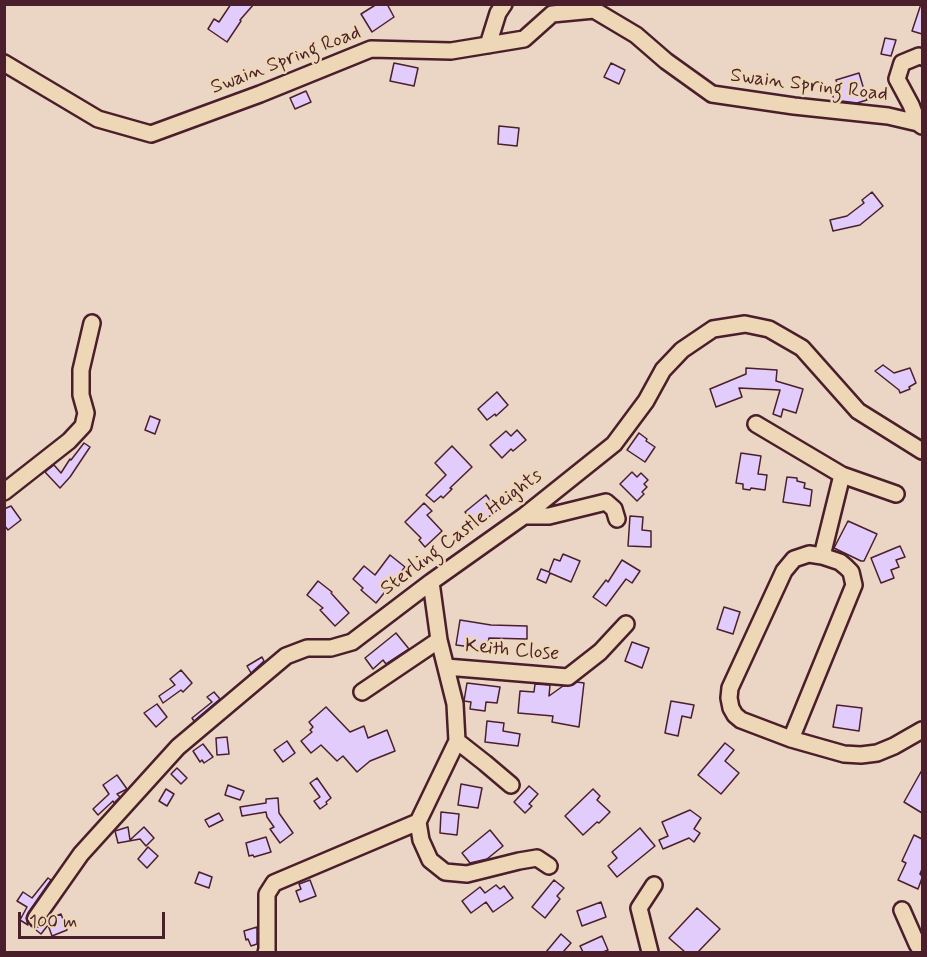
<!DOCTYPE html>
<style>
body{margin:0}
#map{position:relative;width:927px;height:957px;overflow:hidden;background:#ebd5c4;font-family:Mynerve,sans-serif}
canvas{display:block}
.frame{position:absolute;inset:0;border:6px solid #4a1f2b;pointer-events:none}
.scale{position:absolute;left:18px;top:912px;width:147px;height:27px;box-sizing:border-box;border:3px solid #4a1f2b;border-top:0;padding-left:8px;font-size:18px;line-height:21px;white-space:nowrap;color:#4a1f2b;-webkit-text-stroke:4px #edd7b6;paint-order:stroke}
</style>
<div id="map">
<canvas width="927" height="957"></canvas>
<div class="frame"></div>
<div class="scale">100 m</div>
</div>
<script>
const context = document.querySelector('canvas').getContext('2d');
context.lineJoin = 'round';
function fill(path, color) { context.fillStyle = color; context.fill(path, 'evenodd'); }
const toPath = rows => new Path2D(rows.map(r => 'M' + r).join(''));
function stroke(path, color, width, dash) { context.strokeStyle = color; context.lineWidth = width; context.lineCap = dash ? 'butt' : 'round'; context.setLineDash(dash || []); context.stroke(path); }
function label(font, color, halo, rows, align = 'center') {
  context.font = font + ' Mynerve,sans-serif'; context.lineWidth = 5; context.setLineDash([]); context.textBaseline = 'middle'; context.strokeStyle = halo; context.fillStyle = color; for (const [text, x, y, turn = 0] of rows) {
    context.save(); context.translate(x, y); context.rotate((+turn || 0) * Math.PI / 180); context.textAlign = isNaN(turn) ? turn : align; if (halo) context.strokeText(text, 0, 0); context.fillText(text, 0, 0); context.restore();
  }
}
const building = toPath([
 [231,4,254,4,240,20,241,21,227,42,208,29,214,19,219,22,231,4],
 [377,4,387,4,394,17,372,32,361,14,377,4],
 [921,4,922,4,922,34,912,31,921,4],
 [885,38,896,40,891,56,881,54,885,38],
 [394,63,418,68,414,86,390,81,394,63],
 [611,63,625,70,619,84,604,77,611,63],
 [859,73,867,100,857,103,834,100,832,93,839,91,836,80,859,73],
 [306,91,311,102,295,109,290,98,306,91],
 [499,126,519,128,517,146,498,144,499,126],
 [872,192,883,206,860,225,833,231,830,220,847,216,864,203,862,200,872,192],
 [883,365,894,373,910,368,916,383,909,387,910,389,900,393,899,390,875,371,883,365],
 [746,368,777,370,776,381,803,389,796,413,783,409,781,417,773,414,780,390,739,388,742,397,716,407,710,389,746,374,746,368],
 [497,392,508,405,496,416,495,414,487,420,478,409,497,392],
 [150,416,160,420,155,434,145,430,150,416],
 [517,430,526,440,513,451,511,449,502,458,490,445,506,431,511,436,517,430],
 [639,433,647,439,646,441,655,447,645,462,627,450,639,433],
 [84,443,90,447,70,477,60,488,45,472,54,465,61,473,70,459,71,460,84,443],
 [452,446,472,467,450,488,452,489,443,498,441,496,434,502,426,495,446,475,435,463,452,446],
 [741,453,761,456,758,474,767,475,765,490,751,488,750,490,743,489,743,484,736,483,741,453],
 [632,472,637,477,641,473,648,480,644,484,647,487,642,492,644,494,637,501,620,484,632,472],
 [787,477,797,478,797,481,805,483,804,488,812,490,810,506,783,502,787,477],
 [486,495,492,503,494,501,500,508,477,526,465,512,486,495],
 [424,503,432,511,427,515,442,531,425,547,419,540,421,538,405,522,424,503],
 [11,506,21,520,8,530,4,525,4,509,11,506],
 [630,516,643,517,642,530,651,531,651,547,628,546,630,516],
 [848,521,877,534,864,561,861,561,834,548,848,521],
 [900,546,905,557,896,560,899,567,891,570,894,578,881,583,871,558,900,546],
 [563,554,580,561,571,582,550,573,546,583,537,579,541,569,549,572,554,559,560,561,563,554],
 [390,555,405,567,376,603,361,590,363,588,353,579,364,566,375,575,390,555],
 [622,560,640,571,632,583,626,579,606,606,593,597,606,580,608,582,622,560],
 [318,581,332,592,331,593,349,613,335,626,320,610,323,608,307,595,318,581],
 [724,607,740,612,733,634,717,629,724,607],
 [460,620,491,625,527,626,527,639,489,638,487,649,456,645,460,620],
 [396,633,409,649,386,664,383,660,373,669,365,658,396,633],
 [632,642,649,648,642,668,625,661,632,642],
 [262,657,264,661,251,673,247,666,262,657],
 [181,670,192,683,183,692,181,690,163,703,159,696,175,685,170,679,181,670],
 [577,682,584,683,579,727,552,722,553,716,518,713,520,691,534,692,535,684,550,685,549,696,563,686,573,685,577,682],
 [467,683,500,687,497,703,486,702,485,711,470,709,471,702,464,701,467,683],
 [214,692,220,699,194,721,192,718,212,702,207,697,214,692],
 [671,701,694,705,691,718,682,716,678,736,665,733,671,701],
 [157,704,167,717,156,727,144,713,157,704],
 [837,705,862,708,859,731,833,727,837,705],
 [326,707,350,732,364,726,368,738,387,730,395,751,370,761,357,772,343,756,337,761,321,745,311,753,301,741,312,732,310,730,313,727,309,722,326,707],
 [487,721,504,723,503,731,520,734,518,746,485,742,487,721],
 [227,737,229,754,217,755,216,738,227,737],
 [287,741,295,753,283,762,274,750,287,741],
 [725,743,734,750,725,761,739,773,721,794,698,775,725,743],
 [203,744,213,757,204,763,202,760,200,762,193,751,203,744],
 [177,768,187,778,181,784,171,774,177,768],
 [922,770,922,813,904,802,922,770],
 [117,775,127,789,117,794,120,797,114,803,113,801,98,815,93,809,109,794,103,785,117,775],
 [317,778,331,798,326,802,327,804,320,809,314,801,320,797,310,783,317,778],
 [461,784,482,788,478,808,458,805,461,784],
 [228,785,244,791,240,800,225,795,228,785],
 [529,786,538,794,529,804,532,806,525,813,514,802,529,786],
 [166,789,174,794,167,806,159,801,166,789],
 [593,789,600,796,597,800,610,812,599,823,597,822,583,835,565,816,593,789],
 [278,798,279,813,293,833,280,843,270,829,274,827,267,817,266,812,242,816,240,807,266,803,266,799,278,798],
 [690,810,701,818,694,829,700,833,694,842,689,838,663,849,659,840,668,836,662,822,690,810],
 [441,812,459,814,457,835,440,833,441,812],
 [219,813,223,820,209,827,205,820,219,813],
 [128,827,130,840,144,827,154,838,146,846,140,839,118,843,115,831,128,827],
 [640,828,655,846,617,877,608,866,617,858,612,852,640,828],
 [490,830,503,846,487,859,470,863,462,853,490,830],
 [914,835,922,839,922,869,920,874,922,876,922,878,918,889,898,880,906,863,902,861,914,835],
 [266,837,271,852,254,857,253,855,249,856,246,843,266,837],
 [148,847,158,856,147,868,138,859,148,847],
 [199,872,212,877,209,888,195,883,199,872],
 [48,878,51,880,28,913,26,918,28,925,20,920,27,907,17,901,23,892,32,898,48,878],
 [310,880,316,896,300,902,296,891,301,889,299,884,310,880],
 [554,880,564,888,557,896,560,899,545,918,532,907,554,880],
 [496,885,500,889,504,886,513,898,493,912,486,902,471,913,462,901,480,887,485,893,496,885],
 [601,902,606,917,582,926,577,911,601,902],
 [697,908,720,929,698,952,685,952,669,938,697,908],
 [61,914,67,930,52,936,48,925,41,934,31,926,40,927,46,920,61,914],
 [257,927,257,944,251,946,248,939,246,940,244,931,257,927],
 [561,934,571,943,563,952,546,952,561,934],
 [602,936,608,950,603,952,583,952,580,946,602,936]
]);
const minor = toPath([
 [488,45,498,13,504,4],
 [4,63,98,119,151,134,260,94,371,49,451,51,524,39,552,14,594,10,636,35,666,61,712,94,794,106,888,116,918,123,922,126],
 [918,123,911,105,897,79,902,63,919,56,922,57],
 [756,424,842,475,896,494],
 [4,492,69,441,83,426,86,413,81,395,81,370,92,323],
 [524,516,549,516,606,502,614,509,617,519],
 [822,556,842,475],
 [446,667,568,677,600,652,626,624],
 [362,692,439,640],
 [791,739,854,585,851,572,846,567,840,562,822,556,809,554,794,559,784,571,730,688,729,698,731,708,735,715,741,720,791,739,844,754,861,755,877,753,894,746,922,730],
 [457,741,485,763,511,785],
 [418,822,421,840,430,860,445,872,467,874,519,861,537,858,549,866],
 [902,910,917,944,922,952],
 [36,918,81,854,178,747,286,656,307,648,331,648,352,642,431,582,524,516,614,444,646,401,663,370,682,350,713,329,745,324,769,329,802,348,858,411,922,451],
 [266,952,267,951,267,894,274,883,418,822,457,741,455,704,439,640,431,582],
 [650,952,639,908,654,885]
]);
const streetNames = [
 ["Swain Spring Road",286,61,-21],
 ["Swain Spring Road",809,86,7],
 ["Sterling Castle Heights",462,533,-37],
 ["Keith Close",512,651,5]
];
fill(building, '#e1ccfc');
stroke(building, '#4a1f2b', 1.5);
stroke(minor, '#4a1f2b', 20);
stroke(minor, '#edd7b6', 15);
label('20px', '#4a1f2b', '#edd7b6', streetNames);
</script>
